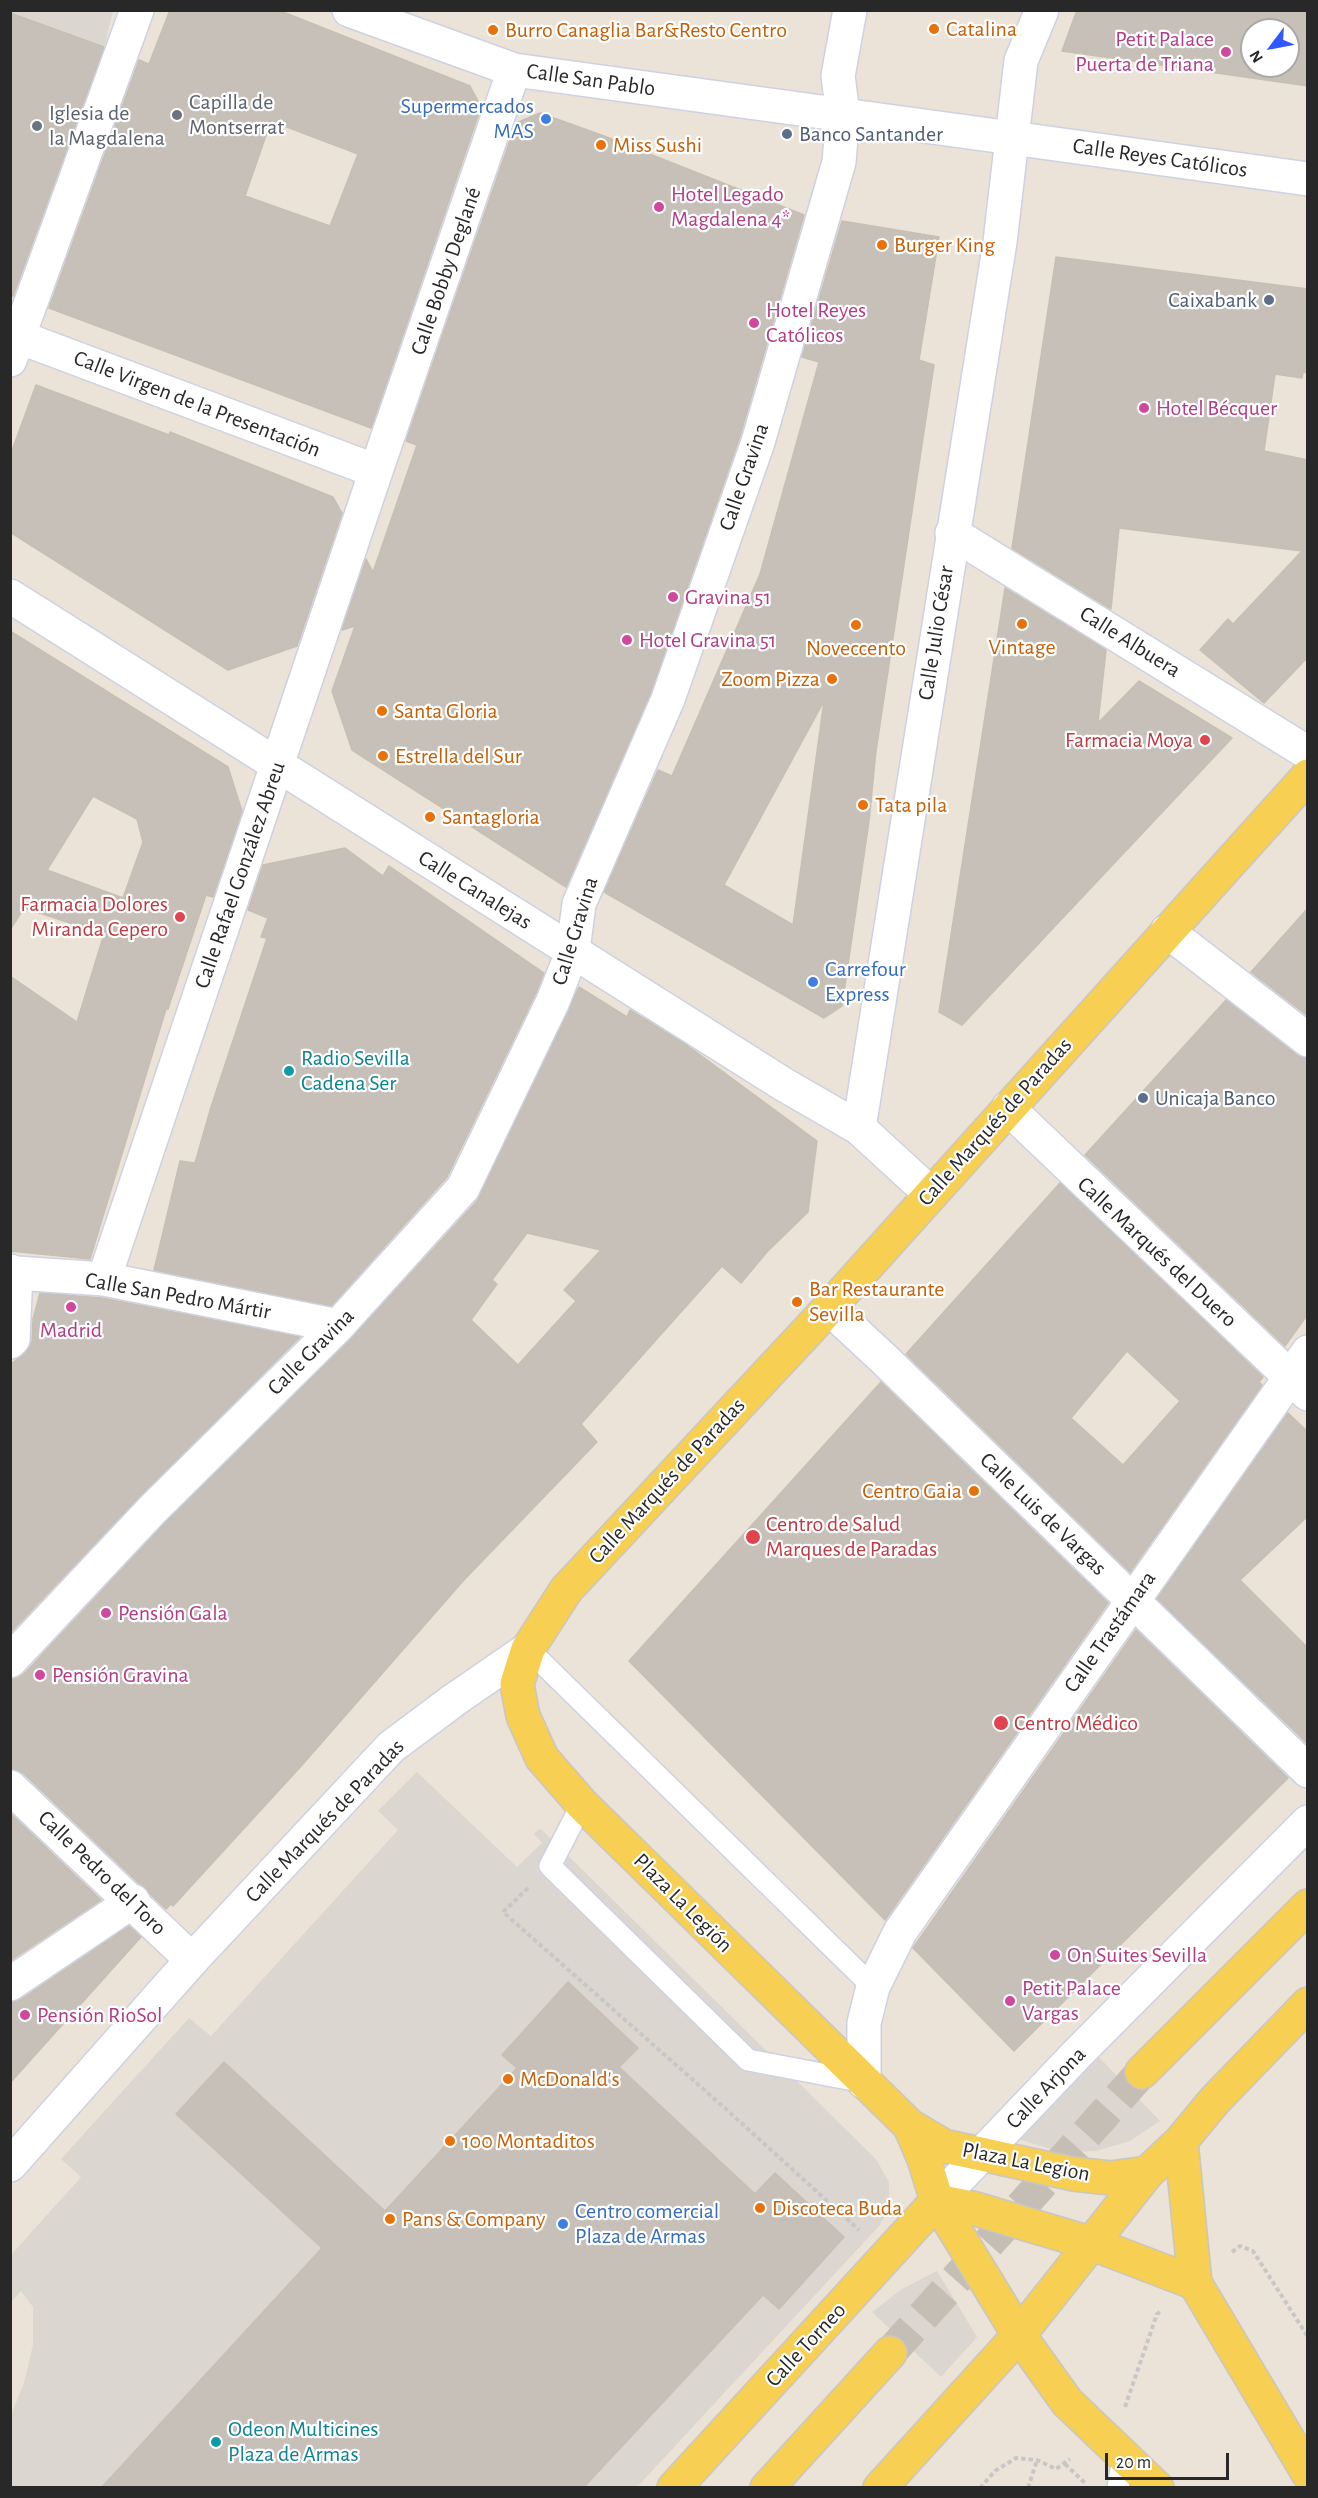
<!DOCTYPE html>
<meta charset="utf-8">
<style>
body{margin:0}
#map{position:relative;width:1318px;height:2498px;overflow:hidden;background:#ebe3d8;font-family:"Alegreya Sans",sans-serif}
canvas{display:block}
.frame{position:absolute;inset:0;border:12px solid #282828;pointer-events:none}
.north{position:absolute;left:1240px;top:18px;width:60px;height:60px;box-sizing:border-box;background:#fff;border:2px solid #a9a9a9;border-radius:50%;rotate:238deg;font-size:16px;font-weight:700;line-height:24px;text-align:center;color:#282828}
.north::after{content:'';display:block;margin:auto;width:21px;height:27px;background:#3158ff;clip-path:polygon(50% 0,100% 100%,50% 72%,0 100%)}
.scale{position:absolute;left:1105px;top:2453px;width:124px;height:27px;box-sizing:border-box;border:3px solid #282828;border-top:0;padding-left:8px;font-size:18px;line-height:21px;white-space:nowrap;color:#282828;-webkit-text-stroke:4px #fff;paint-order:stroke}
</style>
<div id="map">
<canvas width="1318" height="2498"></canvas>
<div class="frame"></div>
<div class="north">N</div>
<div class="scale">20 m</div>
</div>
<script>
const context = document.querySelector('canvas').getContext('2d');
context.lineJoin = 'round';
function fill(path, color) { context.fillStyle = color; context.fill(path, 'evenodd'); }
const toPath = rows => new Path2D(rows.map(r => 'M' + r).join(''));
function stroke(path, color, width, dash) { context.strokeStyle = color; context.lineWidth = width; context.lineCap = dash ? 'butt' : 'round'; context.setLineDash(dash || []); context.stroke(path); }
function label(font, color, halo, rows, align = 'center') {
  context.font = font + ' "Alegreya Sans",sans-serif'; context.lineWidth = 4.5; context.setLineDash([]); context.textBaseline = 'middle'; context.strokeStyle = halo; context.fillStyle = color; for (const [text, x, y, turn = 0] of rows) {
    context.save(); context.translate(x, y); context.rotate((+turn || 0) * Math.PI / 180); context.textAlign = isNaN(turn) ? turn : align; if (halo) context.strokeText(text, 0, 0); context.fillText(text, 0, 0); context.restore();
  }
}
const plaza = toPath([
 [10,11,113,11,104,47,11,13],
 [417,1772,517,1867,542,1843,534,1834,539,1829,542,1830,876,2159,889,2182,889,2205,880,2225,637,2487,584,2487,763,2295,779,2309,755,2194,619,2067,637,2048,568,1983,502,2055,517,2068,385,2211,224,2062,176,2114,322,2248,102,2487,11,2487,11,2415,24,2383,33,2345,33,2307,21,2291,11,2302,11,2255,81,2177,61,2159,189,2018,211,2036,398,1830,378,1811],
 [1095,2053,1160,2121,1130,2141,1096,2151,1061,2152,1021,2140,1018,2136],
 [937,2271,977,2337,941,2377,872,2312,902,2289]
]);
const building = toPath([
 [170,10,278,10,470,86,481,107,371,428,49,308,139,60,149,64,170,10],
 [271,121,358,154,330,226,245,196,271,121],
 [1077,10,1308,10,1308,86,1062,51,1077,10],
 [1252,30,1288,30,1288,66,1252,66,1252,30],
 [10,13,104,47,13,296,10,295,10,13],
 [540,113,604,136,804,215,740,436,651,692,566,887,352,750,332,691,355,626,342,630,366,559,373,572,417,445,406,441,516,123,540,113],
 [842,221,939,237,919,360,934,365,876,751,869,821,842,1006,824,1018,604,892,658,770,672,776,760,574,819,362,802,357,842,221],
 [824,701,793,925,724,885,824,701],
 [1056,257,1308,289,1308,373,1303,372,1302,378,1275,374,1264,451,1308,460,1308,657,1264,703,1200,650,1228,619,1233,624,1302,551,1119,528,1111,609,1012,548,1056,257],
 [36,385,169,435,170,432,333,497,342,513,297,646,228,670,10,532,10,456,36,385],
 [1005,588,1106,650,1098,723,1139,681,1232,738,962,1025,939,1012,1005,588],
 [10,631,228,767,242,811,213,897,206,895,168,1009,166,1009,90,1259,10,1251,10,976,77,1022,104,934,24,908,10,930,10,631],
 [93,796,137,819,143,842,123,898,47,870,93,796],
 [345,848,383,876,389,866,544,973,536,993,447,1177,331,1306,154,1270,180,1161,195,1163,211,1107,267,938,261,937,268,918,248,910,263,865,345,848],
 [1308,908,1308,1016,1251,972,1308,908],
 [579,987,627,1017,630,1010,688,1046,817,1141,808,1212,767,1252,741,1283,722,1266,581,1424,597,1442,463,1581,303,1764,173,1906,171,1904,166,1909,23,1773,10,1769,10,1679,24,1674,165,1523,351,1339,477,1201,579,987],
 [527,1233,601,1250,564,1290,576,1301,518,1365,471,1320,497,1284,492,1280,527,1233],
 [1226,1000,1297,1055,1308,1058,1308,1314,1285,1346,1085,1155,1226,1000],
 [1060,1183,1263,1377,1259,1382,1262,1385,1130,1572,906,1354,1060,1183],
 [1127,1351,1180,1401,1123,1465,1071,1418,1127,1351],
 [40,1293,102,1298,300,1337,139,1497,10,1633,10,1365,26,1352,32,1341,33,1319,40,1293],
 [881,1382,1108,1603,885,1920,629,1661,881,1382],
 [1288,1413,1308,1432,1308,1516,1240,1580,1308,1648,1308,1744,1157,1599,1288,1413],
 [1136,1630,1288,1778,1014,2051,913,1948,1136,1630],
 [10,1813,101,1900,10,1961,10,1813],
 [129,1926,141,1937,10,2083,10,2003,20,2000,129,1926],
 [568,1982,638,2048,619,2067,755,2194,775,2173,844,2237,779,2309,763,2295,584,2487,102,2487,322,2248,176,2114,224,2062,385,2211,517,2068,502,2055,568,1982]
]);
const primaryTunnel = toPath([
 [890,2353,1142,2072]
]);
const path = toPath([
 [528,1888,503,1912,727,2110,859,2230],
 [1232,2252,1240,2246,1253,2251,1308,2337],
 [1125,2407,1157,2314,1162,2310],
 [1065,2464,1086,2484],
 [980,2488,995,2471,1016,2458,1037,2460,1056,2469,1070,2459],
 [1028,2488,1037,2460]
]);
const lane = toPath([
 [528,1649,873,1987],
 [582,1804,550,1866,748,2060,864,2082],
 [1118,2488,1123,2456]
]);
const street = toPath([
 [349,10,514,70,1012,138],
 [19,337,376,471],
 [10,360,137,10],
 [952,533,1308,753],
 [10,596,783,1084,859,1128,1000,242,1021,61,1042,10],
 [1167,931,1308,1040],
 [1008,1108,1308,1394],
 [10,1271,16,1273,104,1279,338,1326],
 [104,1279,376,471,514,70],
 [829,1308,885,1360,1308,1771],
 [10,1342,13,1339,16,1273],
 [10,1661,152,1510,338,1326,463,1188,553,1001,573,950,579,904,668,699,758,442,839,162,843,114,838,76,850,10],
 [10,1787,192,1960],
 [10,1984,133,1901],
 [864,2082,864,2023,873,1987,900,1932,1308,1352],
 [937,2201,1078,2053,1308,1822]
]);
const secondary = toPath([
 [1012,138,1308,179],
 [859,1128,931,1194],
 [10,2165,192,1960,391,1747,454,1700,528,1649]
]);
const primary = toPath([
 [1142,2072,1308,1906],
 [910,2126,924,2159,937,2201,1019,2335,1067,2402,1157,2488],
 [1181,2141,1195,2283,1308,2473],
 [1147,2173,1110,2178,1073,2174,944,2146,910,2126,582,1804,542,1758,523,1716,517,1684,528,1649,566,1590,829,1308,1308,776],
 [937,2201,976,2209,1093,2244,1195,2283],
 [674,2488,937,2201],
 [767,2488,890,2353],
 [880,2488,1019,2335,1147,2173,1181,2141,1215,2100,1308,2004]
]);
const markers = [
 [934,29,6,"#e8710a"],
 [493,30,6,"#e8710a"],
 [1226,52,6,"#d1479c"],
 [177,115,6,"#6b7280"],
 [546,119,6,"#3f7fe0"],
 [37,126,6,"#6b7280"],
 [787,134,6,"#5c6f8a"],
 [601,145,6,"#e8710a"],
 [659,207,6,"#d1479c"],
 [882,245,6,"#e8710a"],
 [1269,300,6,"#5c6f8a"],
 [754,323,6,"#d1479c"],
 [1144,408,6,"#d1479c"],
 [673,597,6,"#d1479c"],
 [1022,624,6,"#e8710a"],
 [856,625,6,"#e8710a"],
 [627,640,6,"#d1479c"],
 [832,679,6,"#e8710a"],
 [382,711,6,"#e8710a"],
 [1205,740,6,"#e0444e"],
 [383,756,6,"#e8710a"],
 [863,805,6,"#e8710a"],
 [430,817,6,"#e8710a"],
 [180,917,6,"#e0444e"],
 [813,982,6,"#3f7fe0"],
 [289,1071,6,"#0f9aa8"],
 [1143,1098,6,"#5c6f8a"],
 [797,1302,6,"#e8710a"],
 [71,1307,6,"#d1479c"],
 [974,1491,6,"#e8710a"],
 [753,1537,8,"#e0444e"],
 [106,1613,6,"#d1479c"],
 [40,1675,6,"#d1479c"],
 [1001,1723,8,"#e0444e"],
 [1055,1955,6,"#d1479c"],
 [1010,2001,6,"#d1479c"],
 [25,2015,6,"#d1479c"],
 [508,2079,6,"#e8710a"],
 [450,2141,6,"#e8710a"],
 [760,2208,6,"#e8710a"],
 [390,2219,6,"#e8710a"],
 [563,2224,6,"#3f7fe0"],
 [216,2442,6,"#0f9aa8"]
];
const foodNames = [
 ["Catalina",946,29],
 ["Burro Canaglia Bar&Resto Centro",505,30],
 ["Miss Sushi",613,145],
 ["Burger King",894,245],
 ["Vintage",1022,647,"center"],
 ["Noveccento",856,648,"center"],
 ["Zoom Pizza",820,679,"right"],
 ["Santa Gloria",394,711],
 ["Estrella del Sur",395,756],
 ["Tata pila",875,805],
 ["Santagloria",442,817],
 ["Bar Restaurante",809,1289],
 ["Sevilla",809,1314],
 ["Centro Gaia",962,1491,"right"],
 ["McDonald's",520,2079],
 ["100 Montaditos",462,2141],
 ["Discoteca Buda",772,2208],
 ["Pans & Company",402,2219]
];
const hotelNames = [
 ["Petit Palace",1214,39,"right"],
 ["Puerta de Triana",1214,64,"right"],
 ["Hotel Legado",671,194],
 ["Magdalena 4*",671,219],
 ["Hotel Reyes",766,310],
 ["Católicos",766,335],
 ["Hotel Bécquer",1156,408],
 ["Gravina 51",685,597],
 ["Hotel Gravina 51",639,640],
 ["Madrid",71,1330,"center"],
 ["Pensión Gala",118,1613],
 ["Pensión Gravina",52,1675],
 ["On Suites Sevilla",1067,1955],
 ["Petit Palace",1022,1988],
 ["Vargas",1022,2013],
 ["Pensión RioSol",37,2015]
];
const streetNames = [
 ["Calle San Pablo",591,80,8],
 ["Calle Reyes Católicos",1160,158,8],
 ["Calle Bobby Deglané",446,271,-71],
 ["Calle Virgen de la Presentación",197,404,21],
 ["Calle Gravina",744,477,-71],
 ["Calle Julio César",936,633,-81],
 ["Calle Albuera",1130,642,32],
 ["Calle Rafael González Abreu",240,875,-71],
 ["Calle Canalejas",475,890,32],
 ["Calle Gravina",575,931,-73],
 ["Calle Marqués de Paradas",995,1122,-48],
 ["Calle Marqués del Duero",1157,1252,43],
 ["Calle San Pedro Mártir",178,1296,10],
 ["Calle Gravina",311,1352,-45],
 ["Calle Marqués de Paradas",667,1481,-47],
 ["Calle Luis de Vargas",1043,1514,44],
 ["Calle Trastámara",1110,1632,-55],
 ["Calle Marqués de Paradas",325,1821,-46],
 ["Calle Pedro del Toro",102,1873,44],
 ["Plaza La Legión",683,1903,45],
 ["Calle Arjona",1046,2088,-46],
 ["Plaza La Legion",1026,2162,11],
 ["Calle Torneo",806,2345,-47]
];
const worshipNames = [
 ["Capilla de",189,102],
 ["Montserrat",189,127],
 ["Iglesia de",49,113],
 ["la Magdalena",49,138]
];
const shopNames = [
 ["Supermercados",534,106,"right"],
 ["MAS",534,131,"right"],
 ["Carrefour",825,969],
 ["Express",825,994],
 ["Centro comercial",575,2211],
 ["Plaza de Armas",575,2236]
];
const serviceNames = [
 ["Banco Santander",799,134],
 ["Caixabank",1257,300,"right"],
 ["Unicaja Banco",1155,1098]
];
const healthNames = [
 ["Farmacia Moya",1193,740],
 ["Farmacia Dolores",168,904],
 ["Miranda Cepero",168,929],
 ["Centro de Salud",766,1524,"left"],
 ["Marques de Paradas",766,1549,"left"],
 ["Centro Médico",1014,1723,"left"]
];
const cultureNames = [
 ["Radio Sevilla",301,1058],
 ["Cadena Ser",301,1083],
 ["Odeon Multicines",228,2429],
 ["Plaza de Armas",228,2454]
];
fill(plaza, '#dbd6cf');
fill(building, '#c6c0b8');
stroke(building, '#c6bfb2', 1.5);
stroke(primaryTunnel, '#c4beb5', 33, [33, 16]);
stroke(lane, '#ced1e2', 24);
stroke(street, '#ced1e2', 36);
stroke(secondary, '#ced1e2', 36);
stroke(primary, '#c7c7c7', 36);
stroke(path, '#c7c7c7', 4, [4.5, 3]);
stroke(lane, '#fff', 21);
stroke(street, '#fff', 33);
stroke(secondary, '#fff', 33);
stroke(primary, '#f6cf53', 33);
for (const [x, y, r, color] of markers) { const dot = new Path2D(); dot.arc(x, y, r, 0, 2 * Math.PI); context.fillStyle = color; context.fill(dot); stroke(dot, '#fff', 2); }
label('22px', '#c56008', '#fff', foodNames, 'left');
label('22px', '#b23c85', '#fff', hotelNames, 'left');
label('22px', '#282828', '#fff', streetNames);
label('22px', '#5b616d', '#fff', worshipNames, 'left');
label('22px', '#366cbe', '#fff', shopNames, 'left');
label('22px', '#4e5e75', '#fff', serviceNames, 'left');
label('22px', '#be3a42', '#fff', healthNames, 'right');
label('22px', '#0d838f', '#fff', cultureNames, 'left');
</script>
